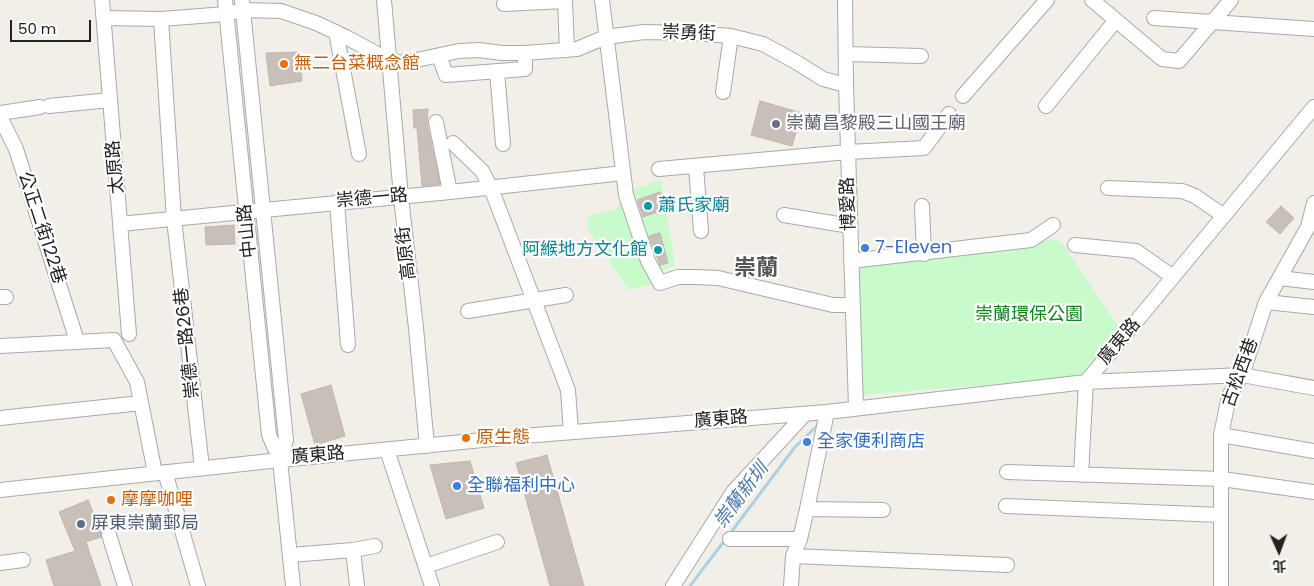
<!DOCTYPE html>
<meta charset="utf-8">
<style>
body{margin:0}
#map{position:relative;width:1314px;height:586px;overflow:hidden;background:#f2efe9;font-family:Poppins,"Noto Sans TC",sans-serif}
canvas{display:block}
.north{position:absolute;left:1254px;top:526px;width:50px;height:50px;-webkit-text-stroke:4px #fff;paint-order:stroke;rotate:178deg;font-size:14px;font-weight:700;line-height:20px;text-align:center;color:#222}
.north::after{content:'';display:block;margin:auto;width:18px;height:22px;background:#222;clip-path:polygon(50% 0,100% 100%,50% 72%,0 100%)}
.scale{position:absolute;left:10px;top:20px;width:81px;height:22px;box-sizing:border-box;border:2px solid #222;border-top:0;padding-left:6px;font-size:15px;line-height:18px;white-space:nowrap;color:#222;-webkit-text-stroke:4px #fff;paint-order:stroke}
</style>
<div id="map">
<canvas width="1314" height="586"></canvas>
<div class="north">北</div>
<div class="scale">50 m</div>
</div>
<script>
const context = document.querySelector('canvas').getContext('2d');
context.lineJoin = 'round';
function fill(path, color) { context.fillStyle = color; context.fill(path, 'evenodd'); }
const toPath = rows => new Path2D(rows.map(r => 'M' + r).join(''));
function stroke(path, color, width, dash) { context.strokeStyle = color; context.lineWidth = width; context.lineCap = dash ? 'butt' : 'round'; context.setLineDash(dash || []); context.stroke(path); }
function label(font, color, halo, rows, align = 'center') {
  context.font = font + ' Poppins,"Noto Sans TC",sans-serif'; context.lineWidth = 4.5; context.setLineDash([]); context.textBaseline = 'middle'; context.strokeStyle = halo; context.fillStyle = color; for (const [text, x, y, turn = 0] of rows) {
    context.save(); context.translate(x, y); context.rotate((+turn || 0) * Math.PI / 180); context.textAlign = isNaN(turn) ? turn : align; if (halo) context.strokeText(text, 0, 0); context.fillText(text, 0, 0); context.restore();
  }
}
const park = toPath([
 [661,180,675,265,657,272,657,283,629,290,589,231,587,216,615,210,630,190],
 [660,192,665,209,636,219,630,202],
 [660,233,668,263,655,267,647,237],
 [1047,239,1061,241,1120,329,1084,377,863,395,853,264,1013,251]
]);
const stream = toPath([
 [729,535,795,447,818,425],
 [690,586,725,540]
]);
const building = toPath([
 [298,52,300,56,302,81,270,86,266,53,298,52],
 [760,101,802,113,792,146,751,135,760,101],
 [428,109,427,124,440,184,422,186,417,128,414,128,413,110,428,109],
 [660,192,666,209,643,217,637,200,660,192],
 [1281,206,1294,218,1280,234,1266,222,1281,206],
 [234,225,235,244,206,245,205,227,234,225],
 [660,233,668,263,660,265,649,236,660,233],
 [331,385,345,436,315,445,301,394,331,385],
 [547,455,584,586,550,586,516,463,547,455],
 [470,461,484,508,446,519,430,465,470,461],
 [88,500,101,532,101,537,86,542,101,586,54,586,46,560,75,551,59,512,88,500]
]);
const minor = toPath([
 [102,0,129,334],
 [225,0,269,435,280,460,293,586],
 [242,0,286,440,280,460],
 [384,0,401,197,416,328,427,446],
 [602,0,626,195,648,261,660,283,678,277,696,277,718,278,833,305,852,305],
 [845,0,846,85,856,408],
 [1092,0,1162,59,1179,61,1231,0],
 [504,4,565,1,567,50],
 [104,18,161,19,226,14,243,10,281,11,316,23,346,37,390,61,402,63,459,51,479,50,502,53,525,53,577,49,606,37,644,32,692,33,731,36,763,44,796,62,823,79,846,85],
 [1154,18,1314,29],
 [161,19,174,219,202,468],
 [336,32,359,154],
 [846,54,921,56],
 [439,56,446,75,525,69,525,53],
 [497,71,503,144],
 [723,92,731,36],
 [963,96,1047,0],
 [49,106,110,100],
 [1046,106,1116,20],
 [0,113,40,107],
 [0,117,16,149,77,341],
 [436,122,450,192],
 [453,143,482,171,491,188,568,390,571,432],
 [696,167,701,231],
 [659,169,848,152,924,148,949,114],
 [1108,188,1182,191,1195,196,1224,216],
 [337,202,348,345],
 [922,206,924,254],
 [784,215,850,226],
 [120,224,450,192,623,173],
 [1075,245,1136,251,1173,277],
 [851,261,1031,240,1053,225],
 [1280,278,1314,282],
 [0,297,6,297],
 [1266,302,1314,307],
 [468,311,566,295],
 [0,346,114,340,137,382,155,473],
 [0,418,141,403],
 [1221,435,1314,451],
 [387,450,432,586],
 [165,472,198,586],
 [1007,472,1222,479,1314,492],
 [1081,475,1086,382,1242,375,1314,388],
 [0,490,280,460,523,436,827,412,1086,382,1314,107],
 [1006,506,1220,515],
 [807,509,883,510],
 [109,535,125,586],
 [730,539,800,539],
 [353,550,357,586],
 [290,555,353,550,375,546],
 [793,556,1007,565],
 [0,563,23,560],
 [426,566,497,542],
 [673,586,733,492,805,414],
 [791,586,793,556,800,539,807,509,827,412],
 [1221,586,1221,435,1229,396,1242,375,1266,302,1308,227,1314,203]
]);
const markers = [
 [284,64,5,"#e8710a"],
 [776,124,5,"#6b7280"],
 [648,206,5,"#0f9aa8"],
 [865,248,5,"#3f7fe0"],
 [658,250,5,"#0f9aa8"],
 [466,438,5,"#e8710a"],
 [807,442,5,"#3f7fe0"],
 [457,486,5,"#3f7fe0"],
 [111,500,5,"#e8710a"],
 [81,524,5,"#5c6f8a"]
];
const streetNames = [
 ["崇勇街",689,34,2],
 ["太原路",116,167,-95],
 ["崇德一路",372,199,-5],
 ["博愛路",849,204,-92],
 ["公正二街122巷",41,228,72],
 ["中山路",248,231,-96],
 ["高原街",407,253,-97],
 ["廣東路",1120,342,-50],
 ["崇德一路26巷",188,343,-96],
 ["古松西巷",1241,373,-70],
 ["廣東路",721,420,-5],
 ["廣東路",318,456,-5]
];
const foodNames = [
 ["無二台菜概念館",294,64],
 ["原生態",476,438],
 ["摩摩咖哩",121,500]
];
const worshipNames = [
 ["崇蘭昌黎殿三山國王廟",786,124]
];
const cultureNames = [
 ["蕭氏家廟",658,206],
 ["阿緱地方文化館",648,250,"right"]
];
const shopNames = [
 ["7-Eleven",875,248],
 ["全家便利商店",817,442],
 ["全聯福利中心",467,486]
];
const parkNames = [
 ["崇蘭環保公園",1029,315]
];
const serviceNames = [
 ["屏東崇蘭郵局",91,524]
];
const waterNames = [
 ["崇蘭新圳",742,496,-53]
];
const districtNames = [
 ["崇蘭",756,269]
];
fill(park, '#c8facc');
stroke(stream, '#aad3df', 3);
fill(building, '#c7bfb8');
stroke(building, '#c4b6ab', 1);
stroke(minor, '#a9a9a9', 16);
stroke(minor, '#fff', 14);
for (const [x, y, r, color] of markers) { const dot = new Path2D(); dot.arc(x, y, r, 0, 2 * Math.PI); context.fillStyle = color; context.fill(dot); stroke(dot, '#fff', 2); }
label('18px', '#222', '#fff', streetNames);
label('18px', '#c56008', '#fff', foodNames, 'left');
label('18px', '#5b616d', '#fff', worshipNames, 'left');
label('18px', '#0d838f', '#fff', cultureNames, 'left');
label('18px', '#366cbe', '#fff', shopNames, 'left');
label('18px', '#0c8416', '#fff', parkNames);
label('18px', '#4e5e75', '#fff', serviceNames, 'left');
label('italic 19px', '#4a7aab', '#fff', waterNames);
label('bold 22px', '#555', '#fff', districtNames);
</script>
